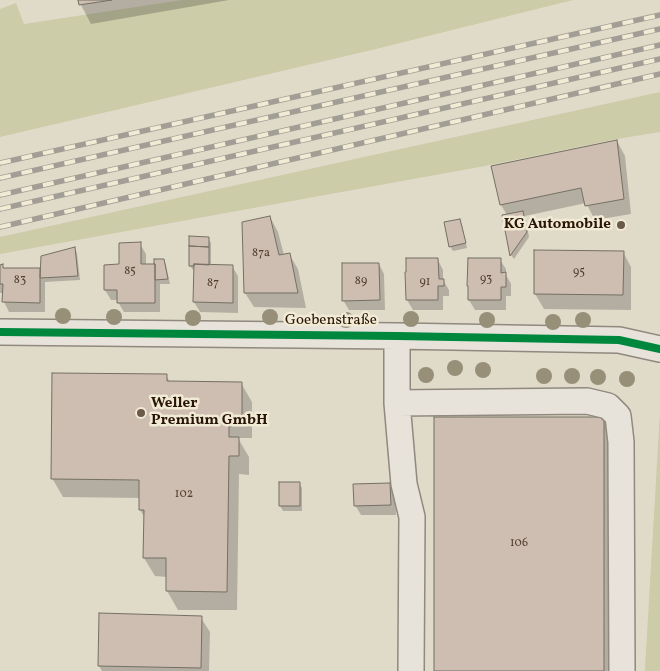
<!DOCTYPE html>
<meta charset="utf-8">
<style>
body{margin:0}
canvas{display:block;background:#e0dac9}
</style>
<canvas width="660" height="671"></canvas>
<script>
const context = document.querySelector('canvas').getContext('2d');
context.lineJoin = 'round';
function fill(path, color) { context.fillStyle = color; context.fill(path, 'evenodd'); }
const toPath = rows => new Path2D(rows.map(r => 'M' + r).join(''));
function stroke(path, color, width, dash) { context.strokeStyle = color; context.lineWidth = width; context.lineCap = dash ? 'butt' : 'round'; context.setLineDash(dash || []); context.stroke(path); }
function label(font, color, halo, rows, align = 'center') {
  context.font = font + ' Vollkorn,serif'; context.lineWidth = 5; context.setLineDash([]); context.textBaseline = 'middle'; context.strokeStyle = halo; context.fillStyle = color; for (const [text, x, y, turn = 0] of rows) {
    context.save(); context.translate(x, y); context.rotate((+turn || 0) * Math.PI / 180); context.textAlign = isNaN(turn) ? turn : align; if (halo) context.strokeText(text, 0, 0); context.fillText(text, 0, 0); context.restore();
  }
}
const green = toPath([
 [182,0,573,0,376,49,0,137,0,9,16,3,24,24],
 [660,92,660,132,617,139,485,166,0,254,0,237],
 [660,412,660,671,645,671,645,668]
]);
const shadow = toPath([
 [79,0,229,0,91,24,81,5],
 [617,141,625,156,631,214,595,220,586,203,525,216,529,237,514,259,511,255,503,216,507,215,501,205,493,167],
 [270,217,278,232,284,255,289,254,298,269,306,308,254,307,245,293],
 [460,220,462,225,467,248,453,251,450,246],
 [208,238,211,243,211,266,232,266,238,276,238,313,200,312,194,302,195,270,193,270,190,266],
 [140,244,146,254,146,265,156,265,164,260,166,265,170,284,160,284,160,312,124,312,118,302,118,300,111,300,105,290,120,265],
 [75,249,77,253,80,280,45,282,45,312,9,312,4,302,4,293,0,293,0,266,2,266,4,269,42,270],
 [536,252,623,252,631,267,631,310,544,309,535,294],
 [469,259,500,260,506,269,506,275,511,284,511,296,506,296,506,310,475,310,469,300],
 [438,260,443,270,443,280,449,290,449,296,443,296,443,310,413,310,407,300],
 [379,264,384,274,385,310,349,310,343,300],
 [166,376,170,382,241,383,252,402,252,438,239,438,239,440,249,457,249,475,239,474,237,610,178,610,167,591,167,577,155,576,144,558,145,518,140,510,140,498,63,497,52,478],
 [603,418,612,433,612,671,435,671],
 [280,483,299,483,302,488,302,511,283,511,280,506],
 [390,485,395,495,396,515,361,515,355,505],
 [201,618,210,632,209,671,102,671,99,666]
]);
const building = toPath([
 [78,0,112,0,79,5,78,0],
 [617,140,624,199,585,206,581,188,500,205,491,166,617,140],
 [523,211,527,232,510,256,502,215,523,211],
 [270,216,279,255,290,253,298,293,244,293,242,222,270,216],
 [460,219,466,243,449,247,444,222,460,219],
 [189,236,209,237,209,247,189,246,189,236],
 [141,242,141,264,155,264,155,303,117,303,117,290,104,290,104,265,119,264,119,243,141,242],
 [189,246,209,247,209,265,194,264,194,266,189,266,189,246],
 [75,247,78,276,40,278,41,256,75,247],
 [534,250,624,251,623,295,534,294,534,250],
 [406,258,438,258,439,279,444,279,444,286,438,286,438,300,406,300,405,272,406,272,406,258],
 [468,258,501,258,501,273,506,272,506,287,501,287,501,300,468,300,468,286,467,286,468,258],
 [154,259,164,259,168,279,155,280,155,264,154,264,154,259],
 [342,263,379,263,380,300,342,301,342,263],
 [3,264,3,268,40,268,40,303,2,302,3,284,0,284,0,265,3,264],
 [194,264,233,265,233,303,193,302,194,264],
 [52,373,167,374,167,381,242,382,242,420,229,420,229,437,239,437,239,456,229,456,227,592,166,591,166,558,143,558,144,510,139,510,139,480,51,479,52,373],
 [434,417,604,417,604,671,434,671,434,417],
 [279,482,300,482,300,506,279,506,279,482],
 [390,483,391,505,354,506,353,484,390,483],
 [99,613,202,616,201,668,98,666,99,613]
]);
const minor = toPath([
 [0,332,397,336,619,340,660,349],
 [397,336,397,403,404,484,412,517,411,671],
 [397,403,587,401,608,406,618,416,621,442,622,671]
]);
const rail = toPath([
 [0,163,660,15],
 [0,178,660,29],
 [0,195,660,45],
 [0,209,660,59],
 [0,227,660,74]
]);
const cycleway = toPath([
 [0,332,397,336,619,340,660,349]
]);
const trees = [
 [63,316],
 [114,317],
 [270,317],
 [193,318],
 [411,319],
 [346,320],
 [487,320],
 [583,320],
 [553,322],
 [455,368],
 [483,370],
 [426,375],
 [544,376],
 [572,376],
 [598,377],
 [627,379]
];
const markers = [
 [621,225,5,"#695a4a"],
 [141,413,5,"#695a4a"]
];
const numberNames = [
 ["87a",261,254],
 ["85",130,272],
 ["95",579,273],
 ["93",486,280],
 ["83",20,281],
 ["89",361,282],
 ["91",425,283],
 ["87",213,284],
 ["102",184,495],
 ["106",519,544]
];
const poiNames = [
 ["KG Automobile",611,225],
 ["Weller",151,404,"left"],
 ["Premium GmbH",151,421,"left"]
];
const streetNames = [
 ["Goebenstraße",331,321]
];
fill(green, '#cccca9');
fill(shadow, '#0003');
fill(building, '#cdbeb1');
stroke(building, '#756f64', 1);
stroke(minor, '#8f897e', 28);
stroke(minor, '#e7e3db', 25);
stroke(rail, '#a29e95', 5.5);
stroke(rail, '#f1ead5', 4, [11]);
stroke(cycleway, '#00873e', 8);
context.fillStyle = '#978f78';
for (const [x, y] of trees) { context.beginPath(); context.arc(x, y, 8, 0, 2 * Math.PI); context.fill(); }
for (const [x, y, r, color] of markers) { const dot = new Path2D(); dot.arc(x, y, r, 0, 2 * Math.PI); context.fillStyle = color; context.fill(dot); stroke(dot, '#f1ead5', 2); }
label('12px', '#523f31', null, numberNames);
label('bold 15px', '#291506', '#f1ead5', poiNames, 'right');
label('15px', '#291506', '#f1ead5', streetNames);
</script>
